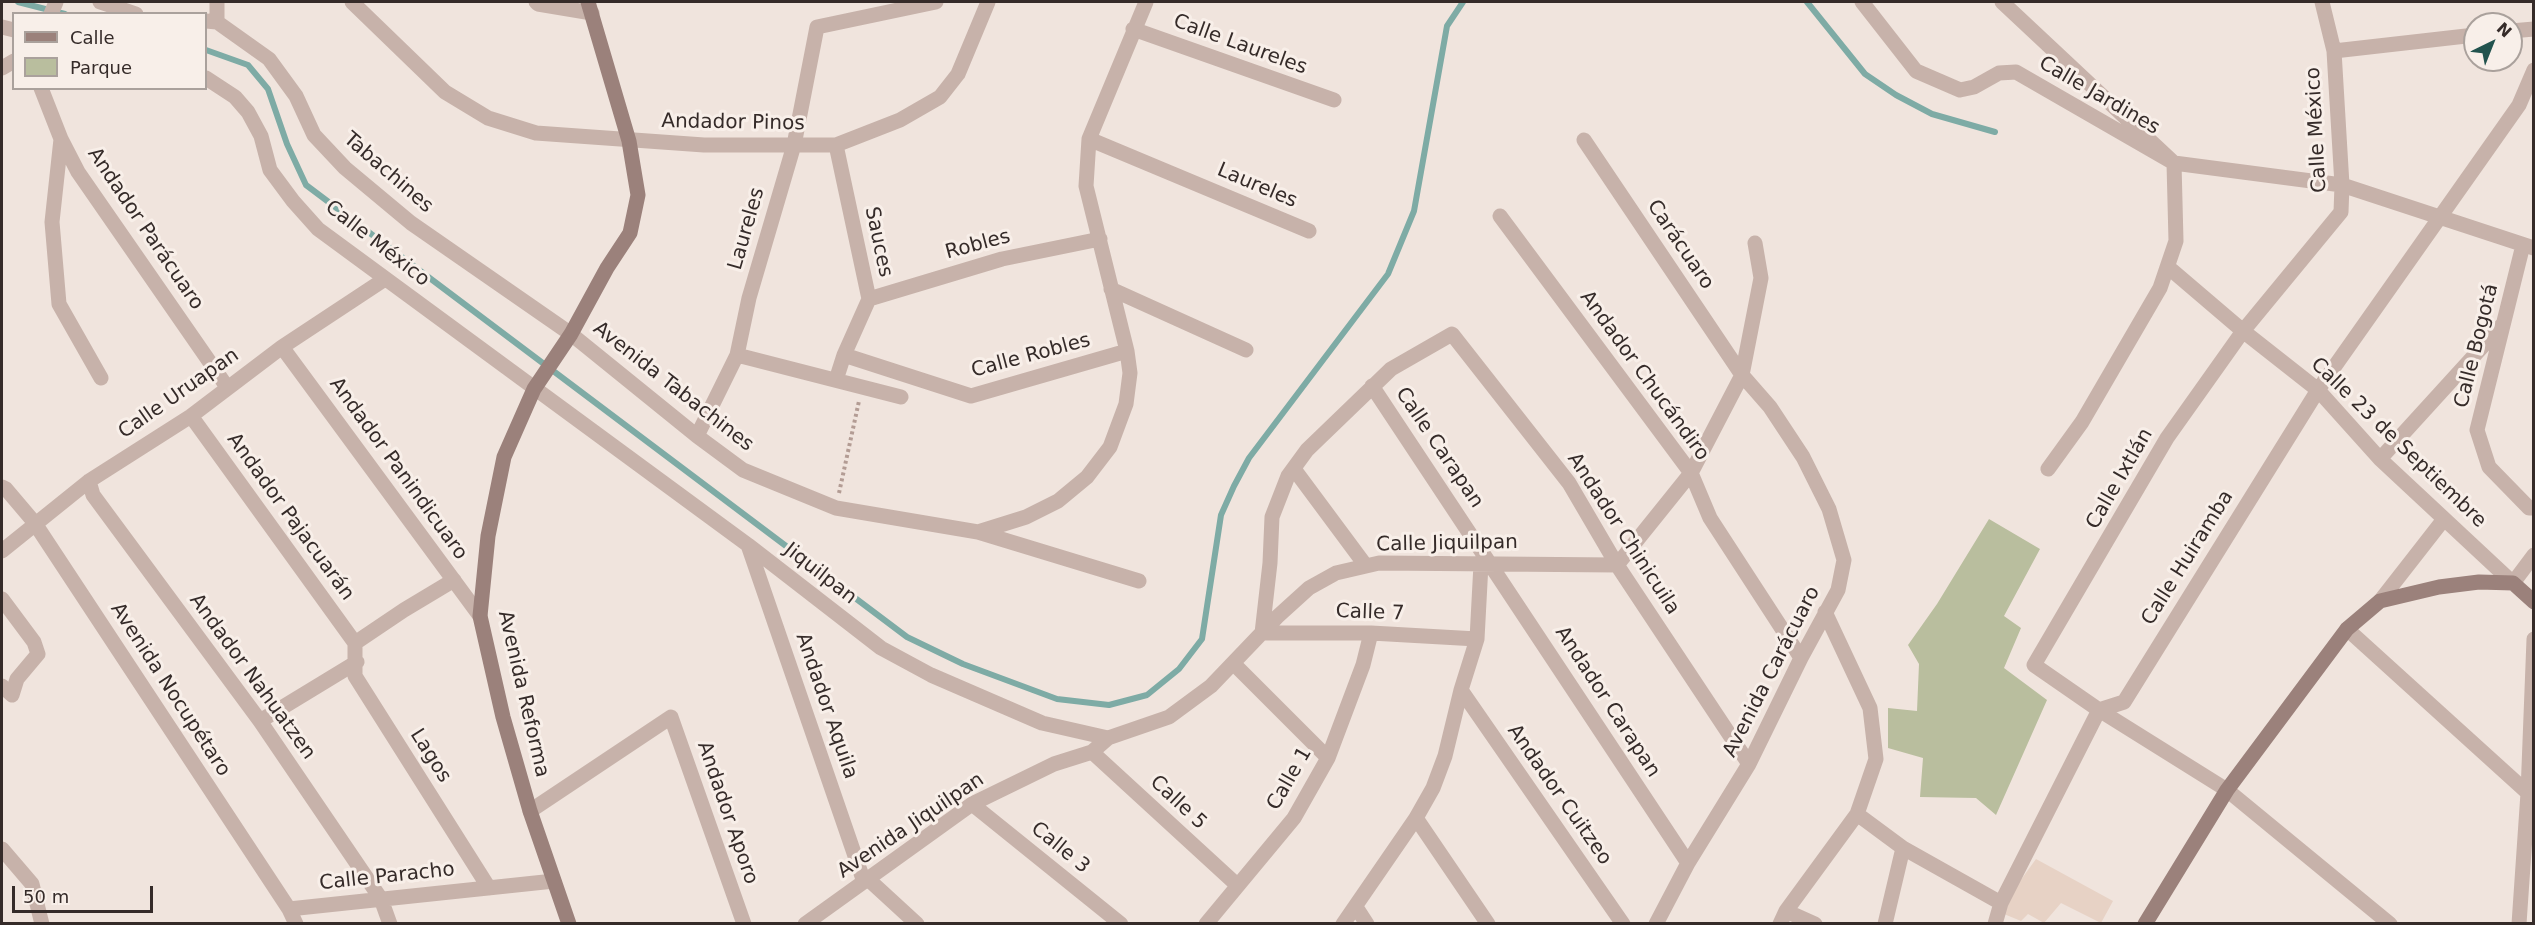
<!DOCTYPE html>
<meta charset="utf-8">
<style>
body{margin:0}
#map{position:relative;width:2535px;height:925px;overflow:hidden;background:#f0e4dd;font-family:"DejaVu Sans",sans-serif}
canvas{display:block}
.frame{position:absolute;inset:0;border:3px solid #352b29;pointer-events:none}
.legend{position:absolute;left:12px;top:12px;width:195px;height:78px;box-sizing:border-box;background:#f8efe9;border:2px solid #aaa19c;margin:0;padding:8px 10px;list-style:none;font-size:18px;color:#352b29}
.legend li{display:flex;align-items:center;gap:12px;height:30px}
.legend b{width:30px;border:2px solid #aaa19c}
.north{position:absolute;left:2463px;top:12px;width:60px;height:60px;box-sizing:border-box;background:#f8efe9;border:2px solid #aaa19c;border-radius:50%;rotate:43deg;font-size:16px;font-weight:700;line-height:24px;text-align:center;color:#352b29}
.north::after{content:'';display:block;margin:auto;width:21px;height:27px;background:#22534e;clip-path:polygon(50% 0,100% 100%,50% 72%,0 100%)}
.scale{position:absolute;left:12px;top:886px;width:141px;height:27px;box-sizing:border-box;border:3px solid #352b29;border-top:0;padding-left:8px;font-size:18px;line-height:21px;white-space:nowrap;color:#352b29;-webkit-text-stroke:4px #f8efe9;paint-order:stroke}
</style>
<div id="map">
<canvas width="2535" height="925"></canvas>
<div class="frame"></div>
<ul class="legend">
<li><b style="height:8px;background:#9b817b"></b>Calle</li>
<li><b style="height:16px;background:#b9be9e"></b>Parque</li>
</ul>
<div class="north">N</div>
<div class="scale">50 m</div>
</div>
<script>
const context = document.querySelector('canvas').getContext('2d');
context.lineJoin = 'round';
function fill(path, color) { context.fillStyle = color; context.fill(path, 'evenodd'); }
const toPath = rows => new Path2D(rows.map(r => 'M' + r).join(''));
function stroke(path, color, width, dash) { context.strokeStyle = color; context.lineWidth = width; context.lineCap = dash ? 'butt' : 'round'; context.setLineDash(dash || []); context.stroke(path); }
function label(font, color, halo, rows, align = 'center') {
  context.font = font + ' "DejaVu Sans",sans-serif'; context.lineWidth = 6; context.setLineDash([]); context.textBaseline = 'middle'; context.strokeStyle = halo; context.fillStyle = color; for (const [text, x, y, turn = 0] of rows) {
    context.save(); context.translate(x, y); context.rotate((+turn || 0) * Math.PI / 180); context.textAlign = isNaN(turn) ? turn : align; if (halo) context.strokeText(text, 0, 0); context.fillText(text, 0, 0); context.restore();
  }
}
const green = toPath([
 [1989,519,2040,549,2004,616,2021,628,2004,668,2047,700,1996,815,1976,798,1920,797,1923,758,1888,748,1888,708,1917,711,1919,664,1908,645,1937,604]
]);
const plaza = toPath([
 [2036,859,2113,901,2101,923,2061,903,2044,923,2028,914,2021,921,2004,914,2007,899]
]);
const stream = toPath([
 [18,2,65,14],
 [1807,2,1865,74,1896,95,1932,114,1995,132],
 [206,50,248,65,268,89,287,144,306,185,907,637,963,664,1057,699,1109,705,1147,695,1179,669,1202,639,1221,515,1234,486,1249,458,1388,274,1414,211,1447,26,1463,2]
]);
const path = toPath([
 [839,493,859,401]
]);
const street = toPath([
 [100,2,136,14],
 [217,2,217,22],
 [352,2,445,92,488,118,536,133,704,145,836,145,900,120,940,97,958,74,988,2],
 [536,2,538,4,592,13],
 [1862,2,1916,71,1960,90,1974,87,1999,73,2016,72,2174,163,2342,185,2534,248],
 [2002,2,2174,163,2176,241,2160,288,2082,422,2048,469],
 [2322,2,2334,51,2342,185,2341,212,2243,331,2167,438,2034,665,2099,710,2227,790,2390,924],
 [51,14,56,2],
 [206,21,217,22,269,59,296,96,314,135,345,168,411,223,571,334,697,436,743,470,836,508,978,532,1026,517,1058,501,1087,477,1110,447,1126,404,1130,373,1127,351,1086,186,1089,139,1146,2],
 [2,27,14,30],
 [1133,29,1334,100],
 [2511,31,2534,29],
 [2334,51,2475,35],
 [2,68,14,61],
 [206,78,235,97,248,112,261,136,270,170,293,201,318,229,748,545,881,648,931,675,1042,723,1108,738],
 [41,88,61,139,78,172,227,387],
 [61,139,52,222,59,304,101,378],
 [1089,139,1309,231],
 [1584,140,1742,375,1770,407,1803,457,1829,509,1844,560,1838,590,1801,658,1749,764,1688,863,1656,924],
 [836,145,869,299,844,355,836,380],
 [1500,216,1691,473,1710,518,1801,658],
 [2523,245,2477,430,2489,467,2529,508,2534,508],
 [2168,267,2243,331,2318,390,2380,459,2513,583,2534,555],
 [1111,289,1246,350],
 [869,299,1002,259,1100,239],
 [282,347,480,616],
 [737,355,901,397],
 [844,355,971,396,1127,351],
 [1372,386,1688,863],
 [191,416,355,643],
 [697,436,737,355,749,298,794,145,817,27,936,2],
 [2380,459,2503,324],
 [1294,469,1366,566],
 [89,481,93,495,260,721,381,899,390,924],
 [2,487,6,489,34,522,289,909,296,924],
 [978,532,1139,581],
 [748,545,864,882],
 [2,551,89,481,191,416,282,347,385,279],
 [2,599,34,642,38,654,17,679,12,695,2,686],
 [2380,601,2444,519],
 [2347,629,2528,793],
 [1477,639,1371,633,1262,633,1270,563,1272,517,1288,476,1307,450,1391,369,1452,334,1569,483,1617,565,1749,764],
 [355,643,355,676,489,888],
 [355,643,404,610,454,580],
 [1233,663,1328,758],
 [1461,690,1623,924],
 [260,721,357,662],
 [1092,752,1237,885],
 [972,804,1121,924],
 [530,811,671,717,744,924],
 [1857,814,1903,848,2001,903],
 [1416,818,1488,924],
 [2,849,32,884,42,924],
 [868,879,917,924],
 [1356,907,1367,924],
 [289,909,554,881],
 [1786,911,1815,924],
 [805,924,972,804,1054,764,1092,752,1108,738,1169,717,1211,686,1277,617,1309,588,1336,573,1379,563,1617,565,1691,473,1742,375,1761,278,1755,243],
 [1206,924,1294,818,1328,758,1363,665,1371,633],
 [1343,924,1416,818,1433,788,1445,756,1461,690,1477,639,1481,564],
 [1780,924,1786,911,1857,814,1876,759,1870,708,1825,612],
 [1885,924,1903,848],
 [1995,924,2001,903,2099,710,2124,702,2318,390,2519,105,2534,70],
 [2519,924,2528,793,2534,639]
]);
const secondary = toPath([
 [569,924,530,811,503,717,480,616,488,536,504,457,534,389,571,334,607,268,630,233,638,195,629,141,588,2],
 [2145,924,2227,790,2347,629,2380,601,2439,587,2479,582,2513,583,2534,602]
]);
const streetNames = [
 ["Calle Laureles",1240,45,20],
 ["Calle Jardines",2099,96,30],
 ["Andador Pinos",733,123,1],
 ["Calle México",2317,130,-93],
 ["Tabachines",388,173,41],
 ["Laureles",1257,186,23],
 ["Andador Parácuaro",145,229,56],
 ["Laureles",747,229,-74],
 ["Sauces",878,242,78],
 ["Calle México",377,244,38],
 ["Robles",978,245,-15],
 ["Carácuaro",1680,245,56],
 ["Calle Bogotá",2477,346,-76],
 ["Calle Robles",1031,356,-15],
 ["Andador Chucándiro",1644,376,54],
 ["Avenida Tabachines",673,387,38],
 ["Calle Uruapan",179,394,-35],
 ["Calle 23 de Septiembre",2398,443,44],
 ["Calle Carapan",1439,448,56],
 ["Andador Panindicuaro",398,469,54],
 ["Calle Ixtlán",2120,479,-60],
 ["Andador Pajacuarán",290,517,54],
 ["Andador Chinicuila",1623,534,57],
 ["Calle Jiquilpan",1447,544,-1],
 ["Calle Huiramba",2188,558,-58],
 ["Jiquilpan",820,574,38],
 ["Calle 7",1370,613,2],
 ["Avenida Carácuaro",1772,672,-63],
 ["Andador Nahuatzen",252,677,54],
 ["Avenida Nocupétaro",170,690,57],
 ["Avenida Reforma",523,694,77],
 ["Andador Carapan",1607,702,57],
 ["Andador Aquila",826,706,71],
 ["Lagos",430,756,58],
 ["Calle 1",1290,779,-60],
 ["Andador Cuitzeo",1559,795,55],
 ["Calle 5",1178,803,43],
 ["Andador Aporo",727,813,71],
 ["Avenida Jiquilpan",911,826,-34],
 ["Calle 3",1060,848,39],
 ["Calle Paracho",387,877,-6]
];
fill(green, '#b9be9e');
fill(plaza, '#e7d2c5');
stroke(stream, '#7eaba5', 6);
stroke(path, '#b39c94', 4, [3, 3]);
stroke(street, '#c7b2aa', 15);
stroke(secondary, '#9b817b', 15);
label('20px', '#352b29', '#f8efe9', streetNames);
</script>
